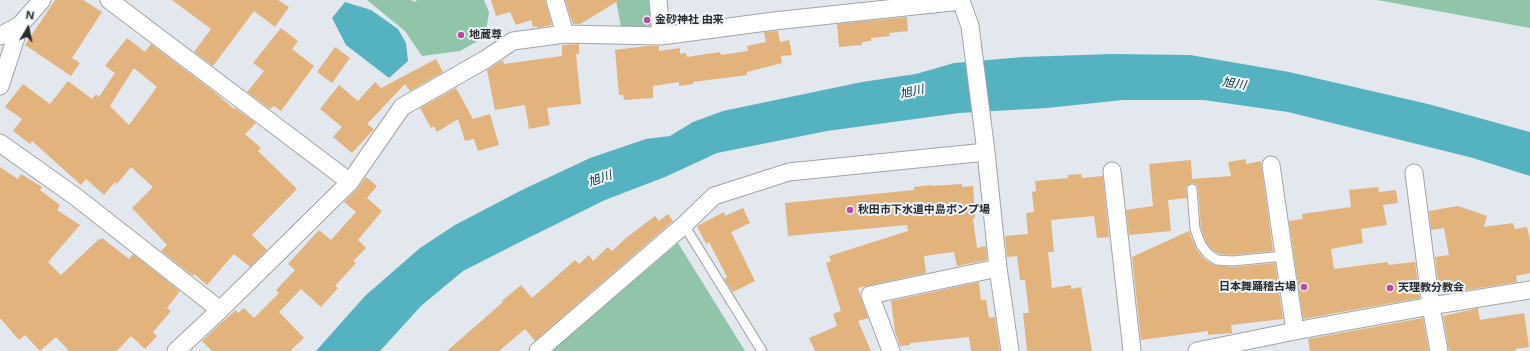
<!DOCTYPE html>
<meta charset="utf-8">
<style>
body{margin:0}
#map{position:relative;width:1530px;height:351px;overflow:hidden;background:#e2e8ed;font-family:Figtree,sans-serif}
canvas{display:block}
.north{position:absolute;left:8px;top:8px;width:40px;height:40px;-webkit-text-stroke:3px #eff5fa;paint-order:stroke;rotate:9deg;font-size:11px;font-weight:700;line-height:16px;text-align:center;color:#2a2c2e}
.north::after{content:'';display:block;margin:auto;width:14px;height:18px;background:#2a2c2e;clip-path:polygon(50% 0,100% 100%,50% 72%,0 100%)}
</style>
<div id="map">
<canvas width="1530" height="351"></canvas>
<div class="north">N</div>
</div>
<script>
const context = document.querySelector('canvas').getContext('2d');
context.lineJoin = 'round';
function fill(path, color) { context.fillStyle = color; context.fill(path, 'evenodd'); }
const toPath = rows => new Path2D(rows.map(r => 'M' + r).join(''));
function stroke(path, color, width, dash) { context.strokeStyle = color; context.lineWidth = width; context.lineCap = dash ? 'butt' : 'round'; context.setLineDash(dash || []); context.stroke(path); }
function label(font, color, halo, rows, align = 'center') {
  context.font = font + ' Figtree,"Noto Sans JP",sans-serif'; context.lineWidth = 4; context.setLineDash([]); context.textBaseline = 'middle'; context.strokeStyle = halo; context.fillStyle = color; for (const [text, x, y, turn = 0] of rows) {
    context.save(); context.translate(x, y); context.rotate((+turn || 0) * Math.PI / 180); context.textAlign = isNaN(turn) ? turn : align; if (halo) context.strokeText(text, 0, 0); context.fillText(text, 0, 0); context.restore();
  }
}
const green = toPath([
 [367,0,411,0,415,2,417,0,484,0,489,12,485,37,460,51,422,56,405,31],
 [616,0,655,0,652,26,639,27,621,27],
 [1377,0,1530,0,1530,28],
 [678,243,745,351,551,351]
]);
const water = toPath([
 [345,2,371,10,398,29,406,43,408,61,389,78,346,45,332,18],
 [1112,54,1190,55,1289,72,1428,104,1530,132,1530,176,1473,158,1288,112,1204,100,1123,100,1047,108,959,113,827,131,717,153,665,177,605,200,522,241,463,271,421,306,380,351,316,351,365,296,420,248,455,225,522,190,590,158,646,139,670,136,693,122,723,111,862,82,916,74,954,63,1023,57]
]);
const building = toPath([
 [55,0,83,0,102,12,72,58,80,63,71,76,25,45],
 [172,0,278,0,289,7,275,27,254,11,213,66,194,52,211,29],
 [491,0,545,0,552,25,538,28,537,26,533,27,531,20,516,25,510,12,496,16],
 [565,0,620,0,580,24,573,24],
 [907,17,908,31,889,33,890,36,871,38,871,41,862,42,862,45,839,47,837,24],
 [281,28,298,41,292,49,314,66,281,111,274,106,270,109,247,92,264,71,253,63],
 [778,31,780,42,789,40,792,55,781,56,782,63,747,72,747,75,693,82,693,84,679,86,679,82,653,86,653,98,624,100,623,95,619,95,615,50,646,46,659,46,659,51,680,48,680,54,686,53,687,57,720,52,721,55,748,51,747,46,766,42,764,32],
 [127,38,145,52,151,44,213,91,234,109,235,108,256,123,245,134,261,148,258,151,297,189,252,235,267,250,250,267,234,254,207,285,194,274,193,276,161,251,167,245,132,208,153,187,131,167,117,184,115,182,104,195,86,179,81,185,32,141,30,144,13,131,22,119,5,107,23,84,50,104,68,81,92,99,96,94,99,97,115,73,105,66],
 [134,68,157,87,129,125,110,106],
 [579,44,579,54,576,54,581,104,547,108,550,125,529,129,525,105,495,110,487,70,503,60,504,64,562,56,562,45],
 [335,47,350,58,332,83,317,72],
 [436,59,443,72,410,91,405,84,367,124,374,129,352,153,333,137,342,127,320,109,339,85,358,101,375,82,381,88],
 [456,88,473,119,490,114,499,145,478,151,474,139,465,141,458,119,437,132,434,126,431,128,420,108],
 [1246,159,1246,164,1261,161,1273,251,1233,255,1219,254,1212,250,1206,242,1201,228,1198,189,1197,185,1192,183,1186,187,1187,198,1168,200,1171,231,1129,235,1126,210,1153,206,1149,164,1191,160,1192,179,1231,176,1228,162],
 [0,167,18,179,21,174,42,187,40,190,60,205,57,210,80,225,48,262,61,275,99,239,100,240,102,238,129,259,133,254,180,291,167,308,171,311,153,332,157,336,145,349,131,336,117,351,69,351,56,337,40,351,25,335,19,340,0,318],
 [1081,174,1082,178,1103,176,1109,237,1097,238,1094,216,1051,220,1054,252,1048,252,1052,288,1071,285,1071,289,1081,287,1092,351,1027,351,1023,313,1029,313,1025,280,1020,280,1017,256,1007,257,1005,236,1028,234,1026,213,1034,212,1032,192,1036,191,1035,181,1068,178,1067,175],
 [366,177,377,186,367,198,382,211,358,240,366,248,353,261,356,263,335,286,338,288,321,307,301,289,279,312,304,338,290,351,212,351,202,341,220,324,236,310,238,313,244,308,254,318,279,293,276,290,295,270,288,264,319,230,331,240,356,212,344,202,357,189],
 [962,184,962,187,973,186,975,218,973,218,977,248,986,246,987,260,957,266,954,252,924,256,926,273,858,288,868,318,858,321,871,351,815,351,809,338,837,326,833,314,841,311,826,263,831,261,829,256,908,231,907,225,788,236,785,203,914,190,914,187,932,185,932,186],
 [1378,187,1379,192,1396,190,1398,203,1383,205,1387,225,1361,229,1363,243,1331,249,1334,269,1388,262,1388,265,1415,262,1420,298,1303,319,1289,221,1303,219,1302,214,1351,207,1349,190],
 [1458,206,1487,216,1484,227,1513,223,1515,229,1527,227,1530,240,1530,273,1516,276,1517,282,1461,291,1460,286,1452,287,1451,281,1438,282,1435,257,1449,255,1444,228,1431,230,1429,211],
 [743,208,750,223,731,232,755,281,733,292,724,279,727,277,709,242,706,244,697,226,724,212,725,216],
 [668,214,673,221,535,341,525,329,499,351,447,351,503,302,502,301,521,285,532,298,575,260,579,264,589,255,593,261,608,247,612,251,626,238,655,216,659,221],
 [1189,231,1196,249,1204,259,1214,265,1233,267,1275,263,1283,319,1231,325,1232,333,1208,335,1208,331,1141,340,1132,257],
 [979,282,981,300,986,300,989,318,995,317,1000,351,971,351,969,337,910,343,910,345,900,346,895,332,891,301],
 [1478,308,1480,320,1524,313,1529,347,1515,349,1516,351,1449,351,1443,316],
 [1423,318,1429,351,1310,351,1308,339]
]);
const lane = toPath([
 [1192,189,1195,229,1201,245,1208,254,1217,260,1233,261,1284,256],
 [684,225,762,351]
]);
const street = toPath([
 [109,0,350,182],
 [555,0,565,34],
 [658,0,661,36],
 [0,36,20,25],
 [0,86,20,25,42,0],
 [0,143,76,197,220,310],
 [1271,165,1295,331],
 [1112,171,1132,351],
 [1414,173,1431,306,1439,351],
 [176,351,220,310,350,182,402,107,486,59,513,41,565,34,661,36,774,21,961,1,970,26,986,152,998,268,1010,351],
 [538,351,684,225,714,196,789,172,986,152],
 [891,351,870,295,998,268],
 [1197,351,1295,331,1431,306,1530,290]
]);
const markers = [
 [647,20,4,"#bc49a4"],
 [461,35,4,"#bc49a4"],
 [850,210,4,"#bc49a4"],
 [1304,287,4,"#bc49a4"],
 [1390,288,4,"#bc49a4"]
];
const poiNames = [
 ["金砂神社 由来",655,20],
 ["地蔵尊",469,35],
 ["秋田市下水道中島ポンプ場",858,210],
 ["日本舞踊稽古場",1296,287,"right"],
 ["天理教分教会",1398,288]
];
const waterNames = [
 ["旭川",1234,84,9],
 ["旭川",912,92,-13],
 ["旭川",600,179,-19]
];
fill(green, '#90c5aa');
fill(water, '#55b2c0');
fill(building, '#e3b37d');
stroke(lane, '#9fa5a9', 11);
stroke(street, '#9fa5a9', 19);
stroke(lane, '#fff', 9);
stroke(street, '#fff', 17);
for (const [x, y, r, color] of markers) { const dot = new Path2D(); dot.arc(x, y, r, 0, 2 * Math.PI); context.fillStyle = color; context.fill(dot); stroke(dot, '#eff5fa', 1.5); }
label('bold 11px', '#2a2c2e', '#eff5fa', poiNames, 'left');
label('italic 12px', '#023137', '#eff5fa', waterNames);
</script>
